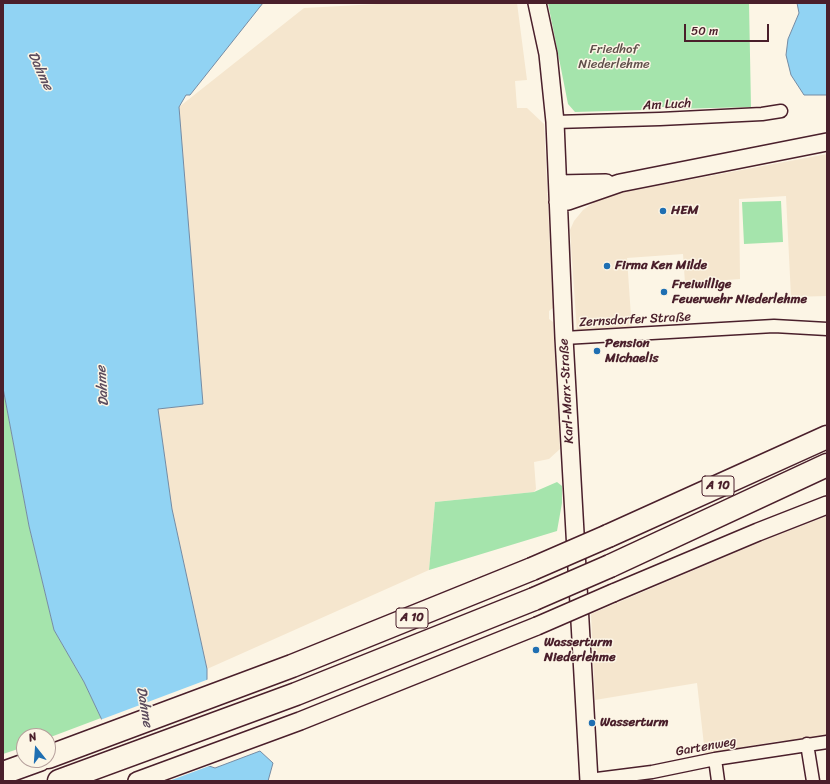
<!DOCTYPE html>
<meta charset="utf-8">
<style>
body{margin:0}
#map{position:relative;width:830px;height:784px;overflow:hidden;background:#fcf5e5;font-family:Sriracha,sans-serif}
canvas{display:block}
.frame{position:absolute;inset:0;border:4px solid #4a1f2b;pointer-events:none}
.north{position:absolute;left:16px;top:728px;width:40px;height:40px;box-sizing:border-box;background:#fcf5e5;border:1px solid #b59f9b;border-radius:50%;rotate:343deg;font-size:11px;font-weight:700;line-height:16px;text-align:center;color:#4a1f2b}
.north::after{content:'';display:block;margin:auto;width:14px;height:18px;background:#1f6fb2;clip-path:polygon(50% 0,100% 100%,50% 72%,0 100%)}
.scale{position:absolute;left:684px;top:24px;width:85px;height:18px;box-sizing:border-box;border:2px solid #4a1f2b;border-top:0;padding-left:5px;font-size:12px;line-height:14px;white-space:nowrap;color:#4a1f2b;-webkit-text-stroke:3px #fcf5e5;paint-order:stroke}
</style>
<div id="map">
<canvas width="830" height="784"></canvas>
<div class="frame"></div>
<div class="north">N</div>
<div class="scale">50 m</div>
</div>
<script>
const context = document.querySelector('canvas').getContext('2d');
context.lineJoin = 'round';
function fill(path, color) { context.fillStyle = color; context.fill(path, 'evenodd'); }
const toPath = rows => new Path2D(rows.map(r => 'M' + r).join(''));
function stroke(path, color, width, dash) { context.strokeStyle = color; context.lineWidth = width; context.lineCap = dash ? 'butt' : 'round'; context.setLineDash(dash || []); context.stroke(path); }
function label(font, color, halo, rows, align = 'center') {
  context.font = font + ' Sriracha,sans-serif'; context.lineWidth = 3; context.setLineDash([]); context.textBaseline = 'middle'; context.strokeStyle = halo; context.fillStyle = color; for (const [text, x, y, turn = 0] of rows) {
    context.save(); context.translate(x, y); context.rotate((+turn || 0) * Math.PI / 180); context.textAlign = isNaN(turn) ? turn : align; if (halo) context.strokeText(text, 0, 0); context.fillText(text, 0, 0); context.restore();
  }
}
const built = toPath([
 [396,3,517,3,527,80,515,81,517,108,527,108,544,124,553,308,549,311,549,319,553,322,560,449,549,459,534,462,536,489,534,492,435,502,429,570,207,669,172,509,158,409,203,404,179,107,304,8],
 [827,154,827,296,791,297,786,196,739,199,740,279,685,283,683,254,627,258,632,331,577,333,570,230,574,221,583,210,597,200,614,194],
 [827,516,827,741,779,741,705,754,697,683,595,700,591,614,760,542]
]);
const green = toPath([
 [548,3,749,3,751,107,674,109,665,107,653,107,644,110,575,112,568,104],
 [781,201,783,242,744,244,742,202],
 [3,388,29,526,54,630,84,682,101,718,48,738,48,736,24,736,24,747,3,754],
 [557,482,562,486,562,503,557,531,429,570,435,502,534,492]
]);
const water = toPath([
 [3,3,263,3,190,95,186,95,179,107,203,404,158,409,172,509,207,669,207,681,174,694,186,758,215,768,260,751,273,763,268,781,118,781,118,777,101,718,84,682,54,630,29,526,3,388,3,3],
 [797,3,827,3,827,95,804,95,791,75,786,55,788,39,799,13,797,3]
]);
const pier = toPath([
 [209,679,208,683,176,695,188,757,212,765,169,781,116,781,100,720]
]);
const street = toPath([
 [555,122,660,119,762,114,781,111],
 [564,338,774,326,827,329],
 [807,744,813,781],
 [715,759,718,781],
 [589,780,652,772,715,759,827,742]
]);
const secondary = toPath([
 [537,3,548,54,555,122,564,338,589,781],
 [558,184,606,183],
 [558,202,568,201,620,183,827,142],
 [613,593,758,532,827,505],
 [137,781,300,721,537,626]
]);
const highway = toPath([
 [608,536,827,437],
 [610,566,827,465],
 [48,757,292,666,532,569],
 [3,773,39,760],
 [59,781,296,694,534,599]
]);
const secondaryBridge = toPath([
 [537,626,613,593]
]);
const highwayBridge = toPath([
 [532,569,608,536],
 [534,599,610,566]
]);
const markers = [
 [663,211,4,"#1f6fb2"],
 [607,266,4,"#1f6fb2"],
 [664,292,4,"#1f6fb2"],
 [597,351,4,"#1f6fb2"],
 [536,650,4,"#1f6fb2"],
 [592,723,4,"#1f6fb2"]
];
const shields = [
 [718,486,32],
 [412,618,32]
];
const shieldNames = [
 ["A 10",718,486],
 ["A 10",412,618]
];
const parkNames = [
 ["Friedhof",614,50],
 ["Niederlehme",614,65]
];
const streetNames = [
 ["Am Luch",667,105,-3],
 ["Zernsdorfer Straße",635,320,-3],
 ["Karl-Marx-Straße",567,391,-93],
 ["Gartenweg",706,747,-10]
];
const poiNames = [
 ["HEM",671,211],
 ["Firma Ken Milde",615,266],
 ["Freiwillige",672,285],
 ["Feuerwehr Niederlehme",672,300],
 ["Pension",605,344],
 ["Michaelis",605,359],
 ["Wasserturm",544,643],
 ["Niederlehme",544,658],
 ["Wasserturm",600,723]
];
const waterNames = [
 ["Dahme",40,71,65],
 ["Dahme",103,386,-94],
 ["Dahme",144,707,80]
];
fill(built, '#f5e6ce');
fill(green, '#a5e4ac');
fill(water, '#91d3f3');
stroke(water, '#758ba3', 1);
fill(pier, '#fcf5e5');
stroke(street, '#4a1f2b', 15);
stroke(secondary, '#4a1f2b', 20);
stroke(highway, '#4a1f2b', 25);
stroke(street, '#fcf5e5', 12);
stroke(secondary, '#fcf5e5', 17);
stroke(highway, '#fcf5e5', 22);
stroke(secondaryBridge, '#4a1f2b', 20, []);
stroke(highwayBridge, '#4a1f2b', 25, []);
stroke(secondaryBridge, '#fcf5e5', 17);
stroke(highwayBridge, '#fcf5e5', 22);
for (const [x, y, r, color] of markers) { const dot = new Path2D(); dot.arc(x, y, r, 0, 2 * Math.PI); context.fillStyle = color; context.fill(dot); stroke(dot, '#fcf5e5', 1.5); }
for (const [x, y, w] of shields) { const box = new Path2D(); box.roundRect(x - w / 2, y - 10, w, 20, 3); context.fillStyle = '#fcf5e5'; context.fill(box); stroke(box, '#4a1f2b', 1); }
label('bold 12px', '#4a1f2b', null, shieldNames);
label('13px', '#61504b', '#fcf5e5', parkNames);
label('13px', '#4a1f2b', '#fcf5e5', streetNames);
label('bold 13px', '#4a1f2b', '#fcf5e5', poiNames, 'left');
label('italic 14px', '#5c4c5d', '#fcf5e5', waterNames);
</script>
